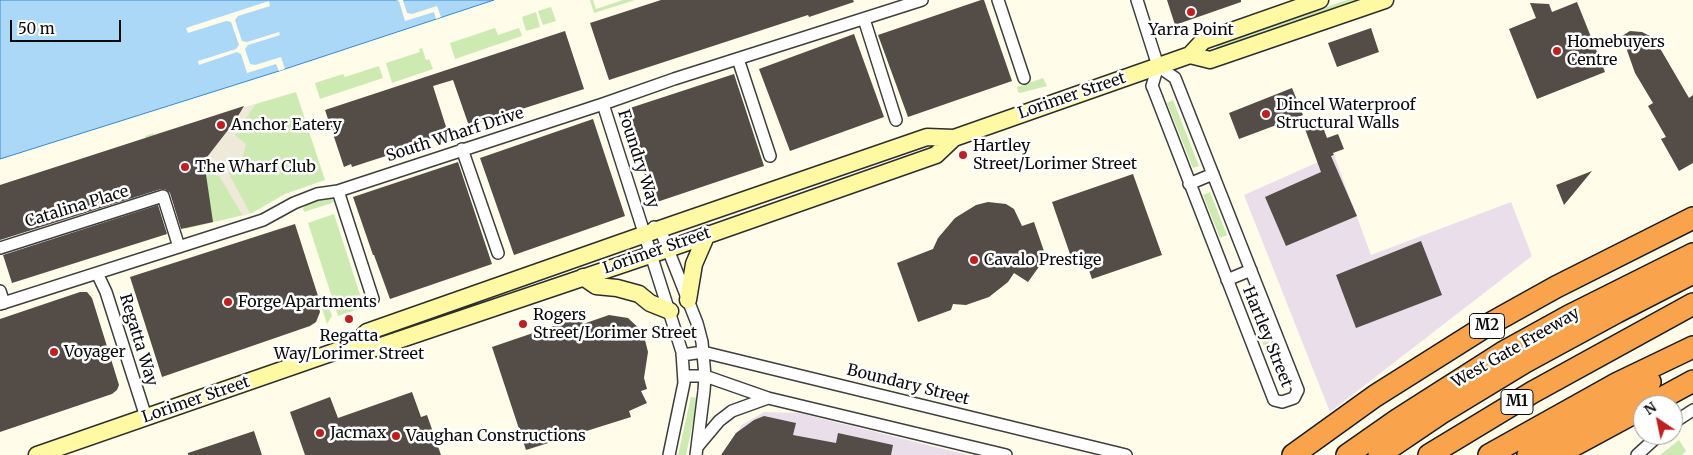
<!DOCTYPE html>
<style>
body{margin:0}
#map{position:relative;width:1693px;height:455px;overflow:hidden;background:#fffce9;font-family:Merriweather,serif}
canvas{display:block}
.north{position:absolute;left:1633px;top:395px;width:50px;height:50px;box-sizing:border-box;background:#fff;border:1px solid #9d9d9d;border-radius:50%;rotate:326deg;font-size:14px;font-weight:700;line-height:20px;text-align:center;color:#0b0b0b}
.north::after{content:'';display:block;margin:auto;width:18px;height:22px;background:#be1f20;clip-path:polygon(50% 0,100% 100%,50% 72%,0 100%)}
.scale{position:absolute;left:10px;top:20px;width:111px;height:22px;box-sizing:border-box;border:2px solid #0b0b0b;border-top:0;padding-left:6px;font-size:15px;line-height:18px;white-space:nowrap;color:#0b0b0b;-webkit-text-stroke:4px #fff;paint-order:stroke}
</style>
<div id="map">
<canvas width="1693" height="455"></canvas>
<div class="north">N</div>
<div class="scale">50 m</div>
</div>
<script>
const context = document.querySelector('canvas').getContext('2d');
context.lineJoin = 'round';
function fill(path, color) { context.fillStyle = color; context.fill(path, 'evenodd'); }
const toPath = rows => new Path2D(rows.map(r => 'M' + r).join(''));
function stroke(path, color, width, dash) { context.strokeStyle = color; context.lineWidth = width; context.lineCap = dash ? 'butt' : 'round'; context.setLineDash(dash || []); context.stroke(path); }
function label(font, color, halo, rows, align = 'center') {
  context.font = font + ' Merriweather,serif'; context.lineWidth = 5; context.setLineDash([]); context.textBaseline = 'middle'; context.strokeStyle = halo; context.fillStyle = color; for (const [text, x, y, turn = 0] of rows) {
    context.save(); context.translate(x, y); context.rotate((+turn || 0) * Math.PI / 180); context.textAlign = isNaN(turn) ? turn : align; if (halo) context.strokeText(text, 0, 0); context.fillText(text, 0, 0); context.restore();
  }
}
const industrial = toPath([
 [1334,155,1371,255,1511,202,1532,256,1330,412,1244,195],
 [764,412,799,413,968,455,723,455,742,425]
]);
const green = toPath([
 [590,0,593,0,596,9,623,0,635,0,594,13],
 [1347,0,1362,0,1219,49,1216,48,1218,45],
 [551,7,556,21,543,25,538,11],
 [536,12,540,27,526,31,522,17],
 [495,28,498,35,519,28,522,36,455,59,450,43],
 [422,48,426,60,429,59,433,69,392,83,386,63,420,52,419,49],
 [379,66,383,78,320,99,315,83,343,74,345,77],
 [1043,78,1047,86,1020,93,1018,92,1017,87],
 [296,92,325,180,285,194,252,213,185,229,169,178,159,181,145,136,154,133,162,159,155,134],
 [1173,100,1199,166,1193,168,1167,103],
 [1210,192,1227,235,1220,238,1203,195],
 [331,197,334,201,332,203,304,212,303,208,314,200],
 [334,214,364,307,338,316,308,223],
 [325,294,332,316,327,324,318,296],
 [1254,302,1273,352,1267,354,1247,305],
 [691,397,698,398,686,455,678,455],
 [1679,440,1686,451,1682,455,1660,455]
]);
const plaza = toPath([
 [256,104,244,121,250,126,250,133,237,132,235,135,246,144,240,169,229,172,229,174,250,213,243,216,219,176,205,172,204,161,236,110]
]);
const water = toPath([
 [0,0,494,0,279,71,0,159,0,0]
]);
const pier = toPath([
 [396,0,403,0,407,13,412,14,437,6,441,17,436,19,434,12,405,21,399,1],
 [269,1,270,6,238,16,235,20,242,41,247,42,279,32,280,35,248,45,245,49,250,64,255,65,281,57,285,69,279,71,276,64,247,73,241,54,237,52,199,65,198,61,236,49,239,45,231,22,226,21,188,33,186,28]
]);
const building = toPath([
 [661,0,853,0,854,2,809,17,808,15,609,80,590,23],
 [981,0,984,0,1012,81,908,117,878,35],
 [1167,0,1241,0,1241,2,1175,25],
 [1577,2,1605,72,1537,99,1509,29,1536,18,1530,3,1549,4,1552,12],
 [1371,28,1379,52,1337,67,1328,43],
 [565,31,584,89,469,126,453,80,433,86,448,133,428,139,429,142,352,167,351,164,344,167,325,110],
 [1630,31,1642,32,1654,38,1689,98,1693,95,1693,163,1679,171,1661,139,1666,137,1648,106,1653,103,1635,73,1622,36],
 [854,34,884,117,790,151,759,69],
 [734,74,764,166,654,203,624,110],
 [1292,88,1303,115,1239,139,1229,113],
 [244,106,235,121,204,161,213,222,181,229,170,193,165,189,161,189,0,240,0,185],
 [593,119,625,216,514,255,480,158],
 [1321,122,1327,138,1338,134,1344,149,1333,153,1334,155,1331,156,1357,216,1286,246,1265,197,1321,172,1305,129],
 [458,162,492,264,390,299,374,255,373,255,353,197],
 [1592,171,1564,205,1556,185],
 [1133,174,1162,255,1092,279,1082,250,1070,254,1052,202],
 [988,202,1006,204,1014,209,1022,226,1034,222,1046,257,1028,282,1014,273,1008,282,989,297,966,305,953,304,951,310,918,322,897,263,933,249,938,238,955,218,976,205],
 [158,205,167,234,12,283,3,255],
 [295,224,318,296,316,297,320,312,316,322,310,326,162,377,130,277],
 [1421,241,1442,295,1356,328,1336,275],
 [80,292,87,292,92,298,119,385,117,390,112,394,0,432,0,319],
 [609,315,628,318,643,332,648,352,644,378,647,389,641,391,647,403,629,411,631,417,526,450,492,347,580,317,583,324],
 [412,392,421,417,427,415,441,455,305,455,290,412,330,397,338,418],
 [764,416,796,423,793,435,836,443,838,433,893,445,891,455,721,455,736,433,754,420],
 [254,431,262,455,188,455,188,453]
]);
const street = toPath([
 [998,0,1024,78],
 [1137,0,1158,66],
 [864,19,896,120],
 [738,59,770,156],
 [1158,66,1175,78,1298,390,1294,398,1282,402,1274,400,1153,88,1152,86,1158,66],
 [603,104,682,352,684,383,669,455],
 [462,149,498,253],
 [1189,184,1213,174],
 [338,191,373,299],
 [654,227,660,229,697,323,702,342,705,376,704,391,696,455],
 [0,248,163,196,179,247],
 [97,273,106,292,146,417],
 [1227,280,1251,270],
 [0,291,4,303],
 [0,304,263,220,294,203,317,194,338,191,603,104,674,79,922,0],
 [682,355,703,352,1126,455],
 [684,376,705,376,768,398,1006,455],
 [1673,423,1693,410],
 [698,446,719,421,732,411,768,398],
 [1637,455,1659,435]
]);
const secondary = toPath([
 [1190,55,1210,60,1385,0],
 [583,277,596,286,617,288,639,294,650,303,670,311],
 [688,300,694,264,707,234],
 [354,345,372,349,668,249,936,155,954,138],
 [37,455,354,345,367,332,660,229,927,137,954,138,1190,55,1203,41,1320,0]
]);
const highway = toPath([
 [1649,405,1693,381],
 [1293,455,1375,396,1486,326,1556,287,1693,218],
 [1347,455,1397,420,1502,353,1569,316,1693,254],
 [1379,455,1441,413,1525,362,1617,312,1693,273],
 [1429,455,1533,392,1693,304],
 [1489,455,1618,383,1693,347],
 [1528,455,1650,382],
 [1556,455,1643,408]
]);
const markers = [
 [1191,12,5,"#be1f20"],
 [1557,51,5,"#be1f20"],
 [1266,114,5,"#be1f20"],
 [221,125,5,"#be1f20"],
 [963,155,5,"#be1f20"],
 [185,167,5,"#be1f20"],
 [974,260,5,"#be1f20"],
 [228,302,5,"#be1f20"],
 [349,319,5,"#be1f20"],
 [523,324,5,"#be1f20"],
 [54,352,5,"#be1f20"],
 [320,433,5,"#be1f20"],
 [396,436,5,"#be1f20"]
];
const shields = [
 [1487,326,35],
 [1517,402,32]
];
const shieldNames = [
 ["M2",1487,326],
 ["M1",1517,402]
];
const poiNames = [
 ["Yarra Point",1191,30,"center"],
 ["Homebuyers",1567,42],
 ["Centre",1567,60],
 ["Dincel Waterproof",1276,105],
 ["Structural Walls",1276,123],
 ["Anchor Eatery",231,125],
 ["Hartley",973,146],
 ["Street/Lorimer Street",973,164],
 ["The Wharf Club",195,167],
 ["Cavalo Prestige",984,260],
 ["Forge Apartments",238,302],
 ["Rogers",533,315],
 ["Street/Lorimer Street",533,333],
 ["Regatta",349,336,"center"],
 ["Way/Lorimer Street",349,354,"center"],
 ["Voyager",64,352],
 ["Jacmax",330,433],
 ["Vaughan Constructions",406,436]
];
const streetNames = [
 ["Lorimer Street",1072,96,-19],
 ["South Wharf Drive",455,135,-18],
 ["Foundry Way",638,159,72],
 ["Catalina Place",77,207,-17],
 ["Lorimer Street",657,251,-19],
 ["Hartley Street",1267,337,68],
 ["Regatta Way",138,340,73],
 ["West Gate Freeway",1516,348,-30],
 ["Boundary Street",908,385,14],
 ["Lorimer Street",196,400,-19]
];
fill(industrial, '#eadeeb');
fill(green, '#cdeab2');
fill(plaza, '#eee9d9');
fill(water, '#acd8f8');
stroke(water, '#318ad1', 1);
fill(pier, '#fffce9');
fill(building, '#544c47');
stroke(street, '#3e3e3e', 14);
stroke(secondary, '#2d2d2d', 19);
stroke(highway, '#1c1c1c', 24);
stroke(street, '#fff', 11);
stroke(secondary, '#fff9a4', 16);
stroke(highway, '#f9a34c', 21);
for (const [x, y, r, color] of markers) { const dot = new Path2D(); dot.arc(x, y, r, 0, 2 * Math.PI); context.fillStyle = color; context.fill(dot); stroke(dot, '#fff', 2); }
for (const [x, y, w] of shields) { const box = new Path2D(); box.roundRect(x - w / 2, y - 12.5, w, 25, 4); context.fillStyle = '#fff'; context.fill(box); stroke(box, '#0b0b0b', 1); }
label('bold 15px', '#0b0b0b', null, shieldNames);
label('16px', '#0b0b0b', '#fff', poiNames, 'left');
label('16px', '#0b0b0b', '#fff', streetNames);
</script>
